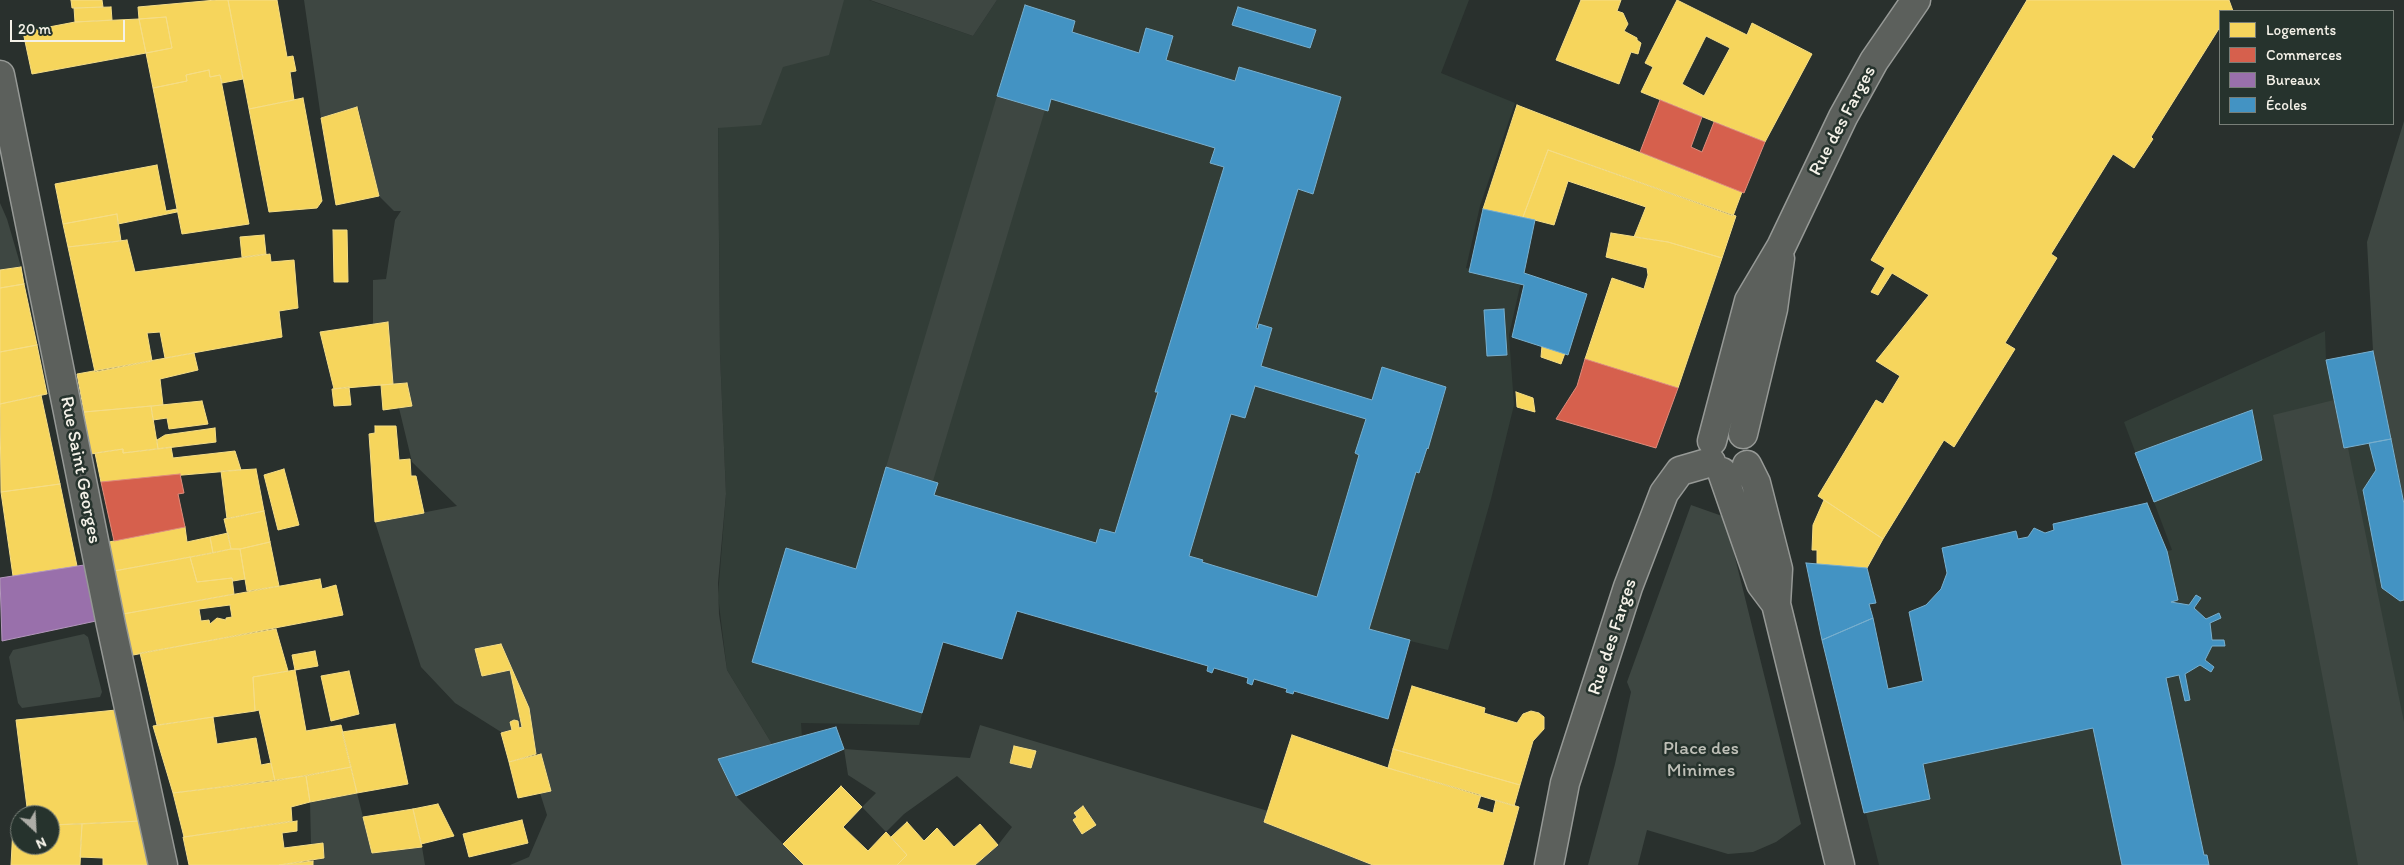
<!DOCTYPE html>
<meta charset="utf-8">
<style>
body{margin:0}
#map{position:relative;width:2404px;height:865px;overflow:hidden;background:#29302d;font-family:Itim,sans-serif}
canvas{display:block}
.legend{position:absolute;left:2219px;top:10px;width:175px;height:115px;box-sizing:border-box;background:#26332d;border:1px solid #787f78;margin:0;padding:6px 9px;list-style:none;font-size:15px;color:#f4f1e8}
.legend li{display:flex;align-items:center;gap:10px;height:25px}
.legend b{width:25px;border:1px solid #787f78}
.north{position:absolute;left:10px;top:805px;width:50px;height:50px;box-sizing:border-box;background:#26332d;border:1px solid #787f78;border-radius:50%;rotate:155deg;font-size:14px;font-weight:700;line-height:20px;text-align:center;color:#f4f1e8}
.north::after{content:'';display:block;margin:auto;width:18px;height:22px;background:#adada7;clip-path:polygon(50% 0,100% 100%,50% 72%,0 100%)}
.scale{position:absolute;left:10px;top:20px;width:115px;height:22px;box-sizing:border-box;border:2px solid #f4f1e8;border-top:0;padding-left:6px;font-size:15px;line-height:18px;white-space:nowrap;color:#f4f1e8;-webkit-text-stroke:4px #26332d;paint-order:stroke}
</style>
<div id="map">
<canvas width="2404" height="865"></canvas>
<ul class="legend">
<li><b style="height:14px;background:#f6d55c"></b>Logements</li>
<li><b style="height:14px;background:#d6604d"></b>Commerces</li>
<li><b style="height:14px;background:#9970ab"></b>Bureaux</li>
<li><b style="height:14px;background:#4393c3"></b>Écoles</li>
</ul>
<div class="north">N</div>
<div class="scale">20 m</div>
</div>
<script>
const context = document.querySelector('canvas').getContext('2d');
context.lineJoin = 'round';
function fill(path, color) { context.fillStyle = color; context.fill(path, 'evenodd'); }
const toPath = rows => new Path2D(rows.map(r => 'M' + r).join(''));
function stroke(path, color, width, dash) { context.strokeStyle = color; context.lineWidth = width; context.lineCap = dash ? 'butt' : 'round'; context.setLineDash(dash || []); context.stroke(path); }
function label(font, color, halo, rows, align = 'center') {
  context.font = font + ' Itim,sans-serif'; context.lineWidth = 5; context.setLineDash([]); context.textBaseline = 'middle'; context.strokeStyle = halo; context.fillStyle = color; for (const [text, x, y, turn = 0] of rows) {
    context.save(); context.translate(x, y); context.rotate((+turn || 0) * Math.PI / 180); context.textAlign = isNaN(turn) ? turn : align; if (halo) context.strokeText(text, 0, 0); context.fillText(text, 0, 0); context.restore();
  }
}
const built = toPath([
 [717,0,869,0,973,36,997,0,1469,0,1441,73,1515,103,1480,206,1466,268,1521,282,1509,335,1514,405,1491,499,1448,650,1410,641,1388,719,1295,691,1293,694,1287,689,1254,680,1252,685,1247,683,1248,678,1214,668,1212,673,1207,671,1208,666,1017,611,1002,659,943,642,919,725,801,723,802,737,772,744,727,670,718,596,726,494,720,355],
 [2325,331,2326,360,2373,351,2404,504,2404,865,1879,865,1822,640,1873,618,1888,688,1923,681,1926,605,1941,589,1947,573,1942,548,2028,537,2034,528,2045,533,2054,530,2053,524,2147,503,2167,551,2172,550,2124,422]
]);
const green = toPath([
 [304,0,844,0,829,55,783,67,761,125,718,128,720,355,726,494,718,583,719,614,727,670,772,744,718,760,736,796,804,865,510,865,529,857,547,815,540,793,551,791,541,753,536,754,455,703,421,667,375,522,457,506,412,462,399,408,411,405,407,383,393,384,388,322,373,324,373,280,386,279,395,220,401,211,394,211,379,196,358,107,321,118],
 [870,0,997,0,973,36],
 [997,96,1045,110,933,481,886,467],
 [2404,121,2404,504,2373,351,2367,242],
 [0,203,7,219,21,267,0,270],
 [2338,399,2404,722,2404,865,2358,865,2273,415],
 [1691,505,1725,517,1801,824,1776,842,1753,852,1728,854,1647,830,1638,865,1588,865,1615,764,1631,692,1627,682],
 [84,634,88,637,102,692,100,697,22,708,18,703,9,657,13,650],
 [980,725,1268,811,1265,822,1373,865,975,865,998,845,1012,827,957,776,904,814,886,832,862,807,876,793,848,775,844,749,970,758],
 [357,793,372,853,422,847,425,865,313,865,313,861,324,858,323,843,311,844,310,802]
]);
const homes = toPath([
 [71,0,102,0,103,7,72,8,71,0],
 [216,0,228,0,243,79,222,83,220,75,210,77,209,70,186,75,187,81,153,88,146,53,172,48,166,17,139,19,138,7,216,0],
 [228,0,277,0,287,57,293,56,296,71,290,72,294,100,249,109,228,0],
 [1581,0,1621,0,1617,11,1623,13,1628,24,1624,31,1637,38,1637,40,1641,43,1638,54,1631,52,1619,84,1556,60,1581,0],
 [1677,0,1747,35,1752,23,1812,54,1765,142,1641,92,1653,67,1645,63,1677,0],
 [1706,36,1730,48,1704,96,1682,84,1706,36],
 [2027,0,2229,0,2233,11,2220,11,2220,27,2151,137,2153,139,2134,168,2113,154,2051,254,2057,258,2005,343,2015,349,1954,447,1944,440,1883,539,1818,496,1876,400,1883,404,1900,376,1876,361,1929,295,1892,273,1878,295,1871,292,1885,268,1871,260,2027,0],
 [111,7,112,20,75,22,74,8,111,7],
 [166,17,172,48,146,53,139,19,166,17],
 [139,19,146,53,32,74,23,32,75,22,139,19],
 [209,70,210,77,220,75,249,224,182,234,153,88,187,81,186,75,209,70],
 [303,98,322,201,317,208,269,212,249,109,303,98],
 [1517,105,1742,192,1733,216,1548,150,1523,217,1483,209,1517,105],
 [357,107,379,196,336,205,321,118,357,107],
 [1548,150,1736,216,1722,258,1668,242,1634,237,1646,207,1568,181,1554,225,1523,217,1548,150],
 [157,165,166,211,177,209,177,212,118,224,117,214,63,224,55,184,157,165],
 [117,214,121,241,68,247,63,224,117,214],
 [333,230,347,230,348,282,334,282,333,230],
 [1611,233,1668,242,1722,258,1678,388,1585,359,1612,278,1644,289,1648,275,1647,268,1606,257,1611,233],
 [264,235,266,254,242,257,240,237,264,235],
 [127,240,135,272,270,254,271,262,294,260,298,308,279,311,282,337,165,358,160,332,147,333,152,361,95,372,68,247,127,240],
 [21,267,24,284,0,288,0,270,21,267],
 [24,284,37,345,0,352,0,288,24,284],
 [388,322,393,384,334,389,320,332,388,322],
 [37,345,47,394,0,404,0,352,37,345],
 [1542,346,1565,353,1561,364,1541,357,1542,346],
 [194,353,198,370,160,379,163,405,84,412,77,374,194,353],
 [407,383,412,406,383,410,381,385,407,383],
 [349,387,351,405,334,406,332,389,349,387],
 [1516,392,1533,398,1535,412,1517,407,1516,392],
 [41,395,60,484,1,492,0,404,41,395],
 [202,401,208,424,169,429,167,418,153,420,151,406,202,401],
 [151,406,158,449,123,453,123,449,91,454,84,412,151,406],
 [375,426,396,426,399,460,410,459,411,476,416,476,424,513,375,522,369,434,375,433,375,426],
 [215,428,216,442,158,449,157,440,165,435,215,428],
 [171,447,173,458,235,451,241,470,101,482,95,453,123,449,123,453,171,447],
 [256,469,264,511,227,519,221,471,256,469],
 [284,469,299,525,278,530,264,475,284,469],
 [60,484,77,566,13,576,1,492,60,484],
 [1824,500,1883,539,1867,568,1817,564,1817,550,1812,550,1813,525,1824,500],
 [264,511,270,542,240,549,231,549,224,519,264,511],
 [185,527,187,542,210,537,213,553,114,571,109,542,185,527],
 [228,533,231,549,213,553,210,537,228,533],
 [270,542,279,586,247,591,240,549,270,542],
 [231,549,240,549,245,579,233,581,232,578,197,582,190,557,231,549],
 [190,557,197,582,232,578,234,594,123,614,114,571,190,557],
 [320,579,322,589,336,585,343,615,128,656,123,614,320,579],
 [230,605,232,617,226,618,226,620,217,618,210,624,209,620,201,621,199,609,230,605],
 [276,629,288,671,253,677,255,711,157,725,140,653,276,629],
 [501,644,529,708,536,754,509,762,501,733,512,730,510,722,514,720,518,721,519,728,522,727,510,670,482,676,475,649,501,644],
 [315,651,318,666,295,670,292,655,315,651],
 [295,670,306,731,341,725,351,767,275,781,259,710,255,711,253,677,295,670],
 [349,671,359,714,331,721,321,676,349,671],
 [1412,686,1485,708,1484,713,1517,723,1523,714,1531,711,1539,713,1544,717,1544,729,1533,741,1520,785,1393,749,1412,686],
 [116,710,141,821,50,825,50,815,25,815,25,808,27,807,16,720,116,710],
 [213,717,217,744,256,738,261,765,271,763,275,781,173,793,153,726,213,717],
 [395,724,408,784,357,793,342,732,395,724],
 [1292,735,1388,768,1481,795,1477,808,1493,813,1496,800,1519,807,1503,865,1373,865,1264,822,1292,735],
 [1014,746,1036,751,1031,768,1010,763,1014,746],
 [1393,749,1520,785,1514,806,1388,768,1393,749],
 [541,754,551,791,518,798,509,762,541,754],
 [351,767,357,793,310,802,306,776,351,767],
 [306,776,310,802,291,807,292,821,184,837,173,793,306,776],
 [841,786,862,807,843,827,868,851,886,832,907,855,897,865,804,865,783,844,841,786],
 [438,804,454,836,421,844,413,809,438,804],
 [1083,806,1096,825,1082,834,1073,820,1077,817,1074,813,1083,806],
 [413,809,422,847,372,853,363,817,413,809],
 [522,820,528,843,469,857,463,834,522,820],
 [141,821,150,865,103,865,103,858,80,857,82,824,141,821],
 [297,821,297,831,282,833,284,848,323,843,324,858,279,865,189,865,183,837,184,837,297,821],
 [907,822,924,841,937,828,954,847,980,824,998,845,975,865,897,865,907,855,891,837,907,822],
 [82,824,80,865,11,865,13,827,20,827,20,845,50,845,50,825,82,824],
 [313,861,313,865,279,865,313,861]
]);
const shops = toPath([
 [1660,100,1702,117,1691,147,1702,152,1714,122,1765,142,1744,193,1640,152,1660,100],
 [1585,359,1678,388,1656,448,1556,419,1577,386,1585,359],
 [180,474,184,493,178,494,185,527,114,541,101,482,180,474]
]);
const offices = toPath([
 [84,565,96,621,2,641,0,578,84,565]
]);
const schools = toPath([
 [1025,5,1075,21,1072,32,1139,53,1146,28,1173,36,1166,60,1235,81,1239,67,1341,97,1313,194,1298,189,1256,328,1258,329,1259,324,1272,328,1261,366,1372,400,1382,367,1446,387,1428,449,1427,448,1419,473,1416,472,1369,629,1410,640,1388,719,1294,691,1293,694,1286,692,1287,689,1254,679,1252,685,1247,683,1248,678,1214,668,1212,673,1207,671,1208,666,1017,611,1002,659,943,642,922,713,752,662,786,548,856,569,886,467,938,483,934,495,1096,543,1100,529,1115,533,1158,392,1155,392,1224,167,1210,163,1215,148,1051,99,1048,111,997,96,1025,5],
 [1255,386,1366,419,1355,453,1359,455,1317,597,1202,562,1203,560,1189,556,1231,414,1245,418,1255,386],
 [1238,7,1316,30,1310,48,1232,25,1238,7],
 [1483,209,1535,220,1524,273,1587,294,1568,355,1512,337,1524,285,1469,272,1483,209],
 [1504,309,1507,355,1487,356,1484,310,1504,309],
 [2373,351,2391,439,2344,448,2326,360,2373,351],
 [2252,410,2262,460,2154,502,2135,453,2252,410],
 [2391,439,2404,504,2404,600,2400,601,2382,588,2363,490,2376,470,2369,443,2391,439],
 [2147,503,2167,551,2178,600,2171,602,2189,605,2196,595,2201,598,2194,608,2206,619,2219,613,2221,618,2210,623,2212,640,2224,640,2225,646,2212,646,2205,660,2214,667,2211,672,2200,665,2185,674,2190,700,2185,701,2179,675,2166,678,2204,855,2207,855,2209,865,2122,865,2093,728,1923,764,1930,799,1864,813,1822,640,1873,618,1888,689,1923,681,1909,612,1926,605,1941,589,1947,573,1942,548,2016,531,2018,539,2028,537,2034,528,2045,533,2054,530,2053,524,2147,503],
 [1806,563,1867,568,1876,603,1869,604,1873,618,1822,640,1806,563],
 [836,727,844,749,736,796,718,759,836,727]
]);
const street = toPath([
 [0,75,111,625,163,865],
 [1743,434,1773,309,1780,258],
 [1712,441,1749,301,1781,247,1843,117,1874,61,1916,0],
 [1747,465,1756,483,1778,569,1776,604,1840,865],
 [1722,472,1761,584,1776,604],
 [1549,865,1565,783,1628,587,1664,493,1680,471,1711,462]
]);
const streetNames = [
 ["Rue des Farges",1843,121,-62],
 ["Rue Saint Georges",80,470,79],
 ["Rue des Farges",1613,637,-72]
];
const parkNames = [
 ["Place des",1701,749],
 ["Minimes",1701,771]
];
fill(built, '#323d37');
fill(green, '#3e4742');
fill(homes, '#f6d55c');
stroke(homes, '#f5dd86', 1);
fill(shops, '#d6604d');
stroke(shops, '#df8c7c', 1);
fill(offices, '#9970ab');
stroke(offices, '#b497bd', 1);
fill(schools, '#4393c3');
stroke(schools, '#78afce', 1);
stroke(street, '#969996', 31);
stroke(street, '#5c605c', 28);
label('19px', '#f4f1e8', '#26332d', streetNames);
label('19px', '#bebfb7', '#26332d', parkNames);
</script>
